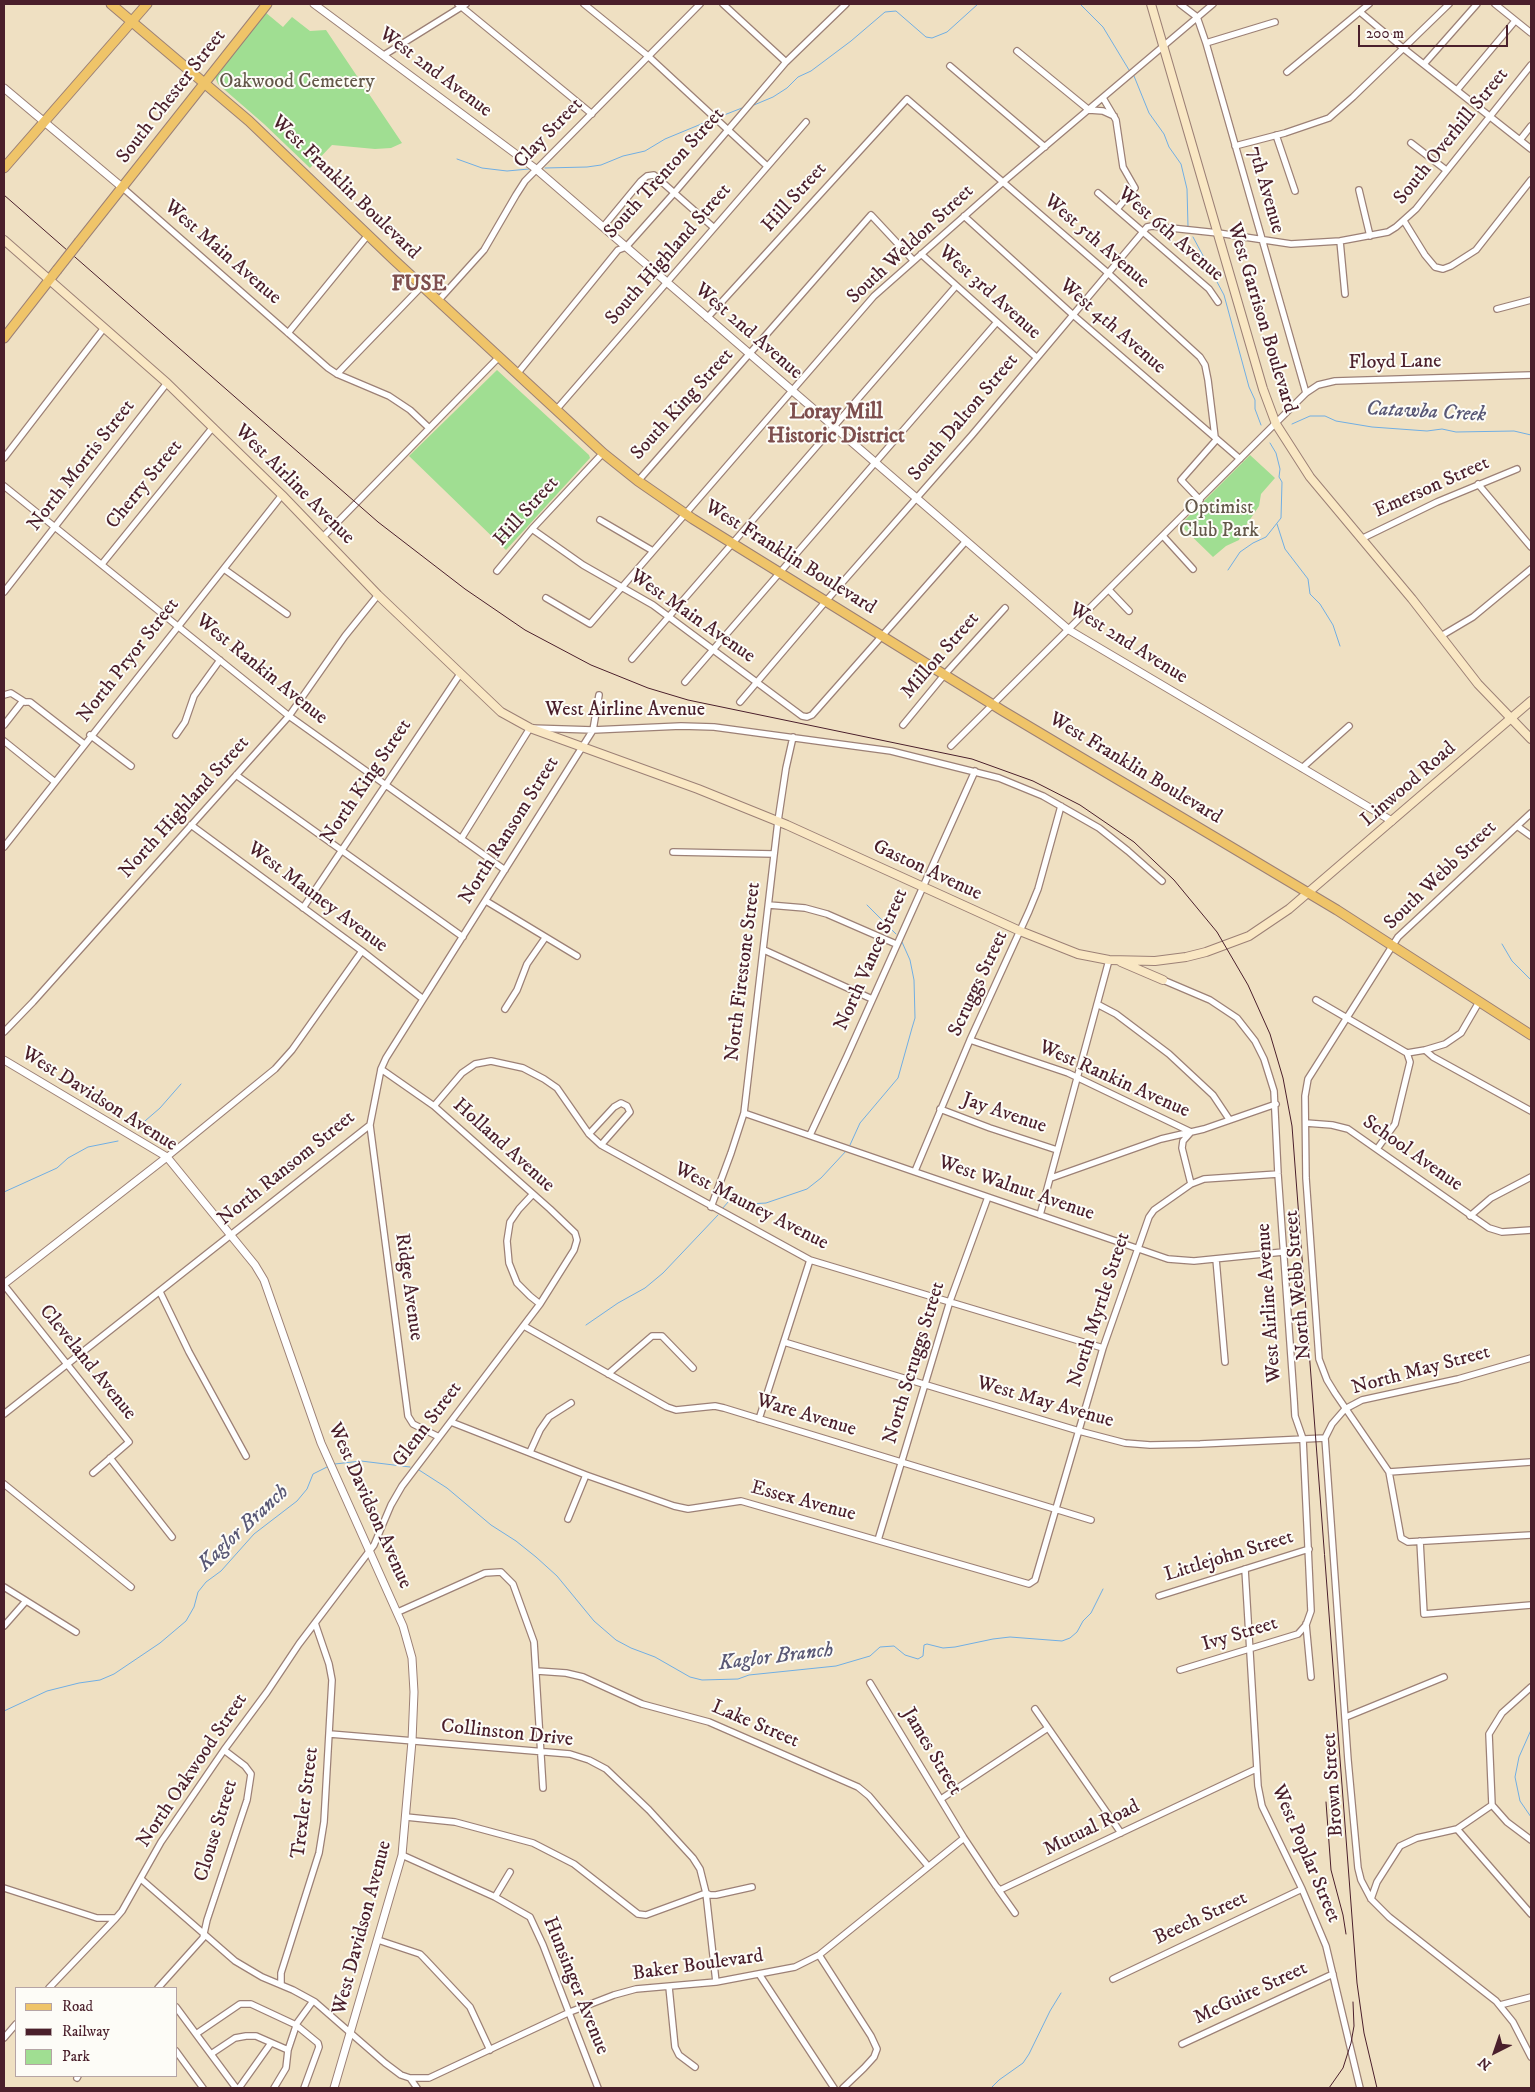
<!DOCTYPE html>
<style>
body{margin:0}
#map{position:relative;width:1535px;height:2092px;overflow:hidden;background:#efe0c2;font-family:"IM FELL DW Pica",serif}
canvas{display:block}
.frame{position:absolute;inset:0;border:5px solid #4a1f2b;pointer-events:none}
.legend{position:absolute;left:15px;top:1987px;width:162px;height:90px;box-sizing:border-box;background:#fdfcf7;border:1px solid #b5a4a5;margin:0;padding:6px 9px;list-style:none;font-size:15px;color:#4a1f2b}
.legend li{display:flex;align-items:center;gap:10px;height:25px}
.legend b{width:25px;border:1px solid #b5a4a5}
.north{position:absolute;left:1470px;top:2027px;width:50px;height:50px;-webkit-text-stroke:4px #fdfcf7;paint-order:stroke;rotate:221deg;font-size:14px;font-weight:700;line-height:20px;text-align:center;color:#4a1f2b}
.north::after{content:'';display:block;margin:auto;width:18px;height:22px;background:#4a1f2b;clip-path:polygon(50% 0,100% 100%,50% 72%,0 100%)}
.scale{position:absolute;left:1358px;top:25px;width:150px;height:22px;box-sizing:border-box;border:2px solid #4a1f2b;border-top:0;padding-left:6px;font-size:15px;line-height:18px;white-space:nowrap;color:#4a1f2b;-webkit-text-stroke:4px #fdfcf7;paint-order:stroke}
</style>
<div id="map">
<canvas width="1535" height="2092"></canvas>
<div class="frame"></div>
<ul class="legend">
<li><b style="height:6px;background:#efc469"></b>Road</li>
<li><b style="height:6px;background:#4a1f2b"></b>Railway</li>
<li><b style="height:14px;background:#a0de92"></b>Park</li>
</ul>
<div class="north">N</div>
<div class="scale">200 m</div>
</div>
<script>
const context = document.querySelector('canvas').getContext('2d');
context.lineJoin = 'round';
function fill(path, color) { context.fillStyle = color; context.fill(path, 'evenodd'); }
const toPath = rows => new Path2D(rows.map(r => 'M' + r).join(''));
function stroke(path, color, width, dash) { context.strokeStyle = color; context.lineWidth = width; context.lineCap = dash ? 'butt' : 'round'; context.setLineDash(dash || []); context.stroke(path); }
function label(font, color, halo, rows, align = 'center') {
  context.font = font + ' "IM FELL DW Pica",serif'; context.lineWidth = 4; context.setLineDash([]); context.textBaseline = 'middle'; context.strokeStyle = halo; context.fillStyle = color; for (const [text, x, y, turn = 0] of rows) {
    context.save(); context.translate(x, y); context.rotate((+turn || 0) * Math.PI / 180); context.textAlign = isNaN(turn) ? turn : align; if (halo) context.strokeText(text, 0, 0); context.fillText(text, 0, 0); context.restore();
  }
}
const green = toPath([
 [265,12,283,27,292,17,310,31,326,30,402,143,391,148,375,149,332,145,310,168,264,124,218,84,215,77],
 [497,370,589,455,590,458,506,550,409,456],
 [1250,455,1275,478,1261,494,1259,506,1243,530,1239,540,1226,546,1213,557,1180,525]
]);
const stream = toPath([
 [1080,4,1103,27,1129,70],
 [1134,76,1149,113,1164,134,1169,147,1181,164,1187,189,1188,226],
 [754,105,773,97,787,88,798,77,811,71,851,41,885,12,896,11,926,37,932,38,947,32,978,4],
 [719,117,742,108],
 [457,159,482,168,507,171,529,169],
 [545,168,587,167,601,165,623,156,645,151,665,139,711,120],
 [1193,237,1224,295,1249,387,1255,400,1255,409,1261,425],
 [1292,424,1310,416,1325,416,1336,421,1372,427,1427,431,1442,429,1456,432,1514,431,1531,435],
 [1277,524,1285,549,1308,579,1310,594,1320,604,1333,625,1340,646],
 [1228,570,1240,552,1253,543,1266,537,1281,518,1282,482,1279,477,1280,469,1276,453,1270,443],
 [867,905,896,934],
 [1502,944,1512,961,1531,980],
 [138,1127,160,1108,181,1084],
 [850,1145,860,1123,898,1078,912,1028,915,1018,914,980,910,960,902,942],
 [4,1192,57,1168,68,1158,88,1147,118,1141],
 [722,1209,729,1201,749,1204,766,1203,807,1189,821,1178,847,1150],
 [586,1325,618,1303,645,1288,663,1273,718,1215],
 [335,1464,361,1461,410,1467],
 [419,1470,447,1488,491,1525,516,1541,536,1557,557,1576,594,1621,616,1640,631,1648,655,1657,690,1677,702,1680,738,1679,749,1675,836,1666,870,1656,880,1647,894,1646,905,1655,918,1659,923,1656,924,1645,927,1644,943,1648,955,1647,993,1639,1010,1637,1062,1641,1070,1638,1077,1632,1083,1621,1091,1613,1103,1589],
 [4,1711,47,1691,79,1683,100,1680,114,1674,160,1643,186,1621,194,1607,198,1592,206,1582,221,1571,254,1534,297,1501,307,1489,313,1474,327,1467],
 [1531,1730,1519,1757,1515,1777,1520,1801,1531,1817],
 [991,2088,999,2080,1023,2063,1029,2054,1050,2011,1061,1993]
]);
const minor = toPath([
 [458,4,592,114],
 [584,4,648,56,767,166],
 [723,4,786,62],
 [1180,4,1197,17,1206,43,1306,393],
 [1495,4,1531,33],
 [1360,12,1403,48,1531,149],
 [1206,43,1275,22],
 [1017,51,1089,110,1103,111,1114,116],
 [384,55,466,4],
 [1424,64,1477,4],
 [950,66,1045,147],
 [1287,72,1369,4],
 [1457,90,1515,21],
 [1103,98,1116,120,1123,167,1135,188,1117,209],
 [1276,135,1295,191],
 [1520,140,1531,126],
 [1411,143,1446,170],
 [1235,146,1285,133,1329,118,1353,97,1449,4],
 [123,188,328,368,337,374,389,396,410,410,428,427],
 [1359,190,1370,236],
 [1098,193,1209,289,1218,302],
 [964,216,1072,314,1240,459],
 [1404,221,1425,255,1435,267,1443,269,1451,266,1476,250,1531,180],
 [603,227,641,181,647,176,654,175,713,227],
 [1340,241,1345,294],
 [921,254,1036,357],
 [438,301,484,250,516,195,525,181,700,4],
 [1497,309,1531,300],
 [707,318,907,99,1108,273,1200,357,1205,365,1208,380,1215,437],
 [288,333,368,235],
 [337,374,422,286],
 [517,374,618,250,626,247,675,192,786,62,846,4],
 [556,410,806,122],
 [4,458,104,328],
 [638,481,871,215,913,260],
 [1478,484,1531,547],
 [4,486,289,716,505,870],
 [1200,500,1181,480,1217,439],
 [600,520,653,551],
 [532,529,583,565,653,605,802,716,807,717,812,715,966,541],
 [1163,536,1193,569],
 [323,537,499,357],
 [1361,539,1437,502,1517,469],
 [102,564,213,427],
 [224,569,287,614],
 [497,571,532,529,603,453],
 [1109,590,1129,611],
 [4,592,167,383],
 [546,598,590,624,874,296,1003,182,1213,4],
 [1441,636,1473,617,1531,569],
 [632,659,956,286],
 [685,682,997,322],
 [4,695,11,693,25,702],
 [740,702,826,601,972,435,1147,227,1152,226,1218,233,1291,244,1340,241,1388,232,1396,227,1416,209,1531,65],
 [4,725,22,702,30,702,84,744],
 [903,725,945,674,1005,608],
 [90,735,131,766],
 [176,735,185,722,194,696,220,660],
 [4,741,55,782],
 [951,746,1306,393,1318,385,1335,381,1531,375],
 [1302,768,1349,726],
 [236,775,463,937],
 [1531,813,1398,937,1308,1079,1305,1096,1306,1178,1319,1359,1327,1380,1335,1393,1389,1472,1401,1538,1408,1542,1531,1535],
 [191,825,362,951,423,999],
 [1517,826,1531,836],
 [461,839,530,728,593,730,681,726,714,727,891,751,999,778,1043,796,1099,828,1128,851,1162,881],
 [4,847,282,495],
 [673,852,774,854],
 [486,901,577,956],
 [769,905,805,908,827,914,896,944],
 [303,908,460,674],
 [764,950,872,999],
 [1163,980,1210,1000,1237,1018,1255,1041,1264,1059,1274,1091,1278,1174,1294,1399,1295,1416,1303,1439,1311,1611,1306,1625,1298,1634,1180,1670],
 [1316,1000,1407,1053,1425,1050,1433,1057,1531,1111],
 [1097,1004,1116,1014,1169,1054,1213,1095,1229,1119],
 [505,1009,517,990,527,964,545,938],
 [4,1032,33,1002,289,716,345,636,378,595],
 [970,1040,1068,1073,1191,1132,1183,1141,1182,1148,1191,1184],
 [1425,1050,1445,1044,1461,1033,1479,1002],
 [434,1106,462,1073,475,1064,491,1061,523,1068,544,1079,557,1088,589,1134,601,1145,810,1260,1103,1348],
 [940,1109,990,1128,1057,1150],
 [744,1113,1168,1259,1194,1261,1283,1252],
 [1306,1123,1332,1125,1348,1129,1489,1228,1502,1232,1531,1230],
 [370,1125,408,1416,413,1424,439,1437],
 [589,1134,614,1107,621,1103,627,1106,630,1112,601,1145],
 [810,1135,847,1056,975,771],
 [1377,1149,1395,1124,1410,1062,1407,1053],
 [167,1157,275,1069,292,1050,362,951],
 [915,1171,970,1040,1029,911,1038,889,1061,806],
 [1051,1178,1161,1139,1204,1129,1276,1104],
 [533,1194,519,1209,510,1222,507,1241,509,1263,517,1283,530,1296,540,1304],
 [711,1207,731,1153,744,1113,778,821,786,768,793,737],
 [1040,1215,1109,960],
 [1470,1216,1491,1198,1531,1177],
 [1216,1259,1225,1362],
 [4,1285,129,1442,93,1473],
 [160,1292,189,1352,246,1456],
 [524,1326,667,1407,676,1410,715,1406,724,1408,1091,1520],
 [784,1342,1079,1431,1125,1443,1150,1445,1200,1444,1325,1438],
 [1531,1358,1458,1379,1362,1400,1345,1409,1332,1424,1325,1438,1348,1760,1358,1868,1361,1880,1371,1899,1389,1917,1496,2001,1513,2022,1531,2057],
 [608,1374,652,1336,662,1336,693,1368],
 [4,1414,370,1125,381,1069,386,1058,593,730,599,695],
 [759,1419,810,1260],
 [451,1422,586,1475,674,1506,688,1509,741,1501,1029,1584,1035,1580,1103,1348,1149,1217,1154,1210,1191,1184,1204,1179,1278,1174],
 [530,1452,540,1430,549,1417,571,1403],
 [110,1458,172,1537],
 [1389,1472,1531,1462],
 [4,1484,131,1587],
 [568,1519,586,1475],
 [878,1540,950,1301,988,1197],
 [1420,1541,1424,1614,1531,1605],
 [1245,1569,1258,1786,1262,1806,1302,1889,1326,1946,1360,2088],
 [4,1587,76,1632],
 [1159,1596,1309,1549],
 [398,1612,485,1573,501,1572,513,1584,534,1642,543,1788],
 [1306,1624,1311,1677],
 [4,1626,26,1601],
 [537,1671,566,1673,583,1677,642,1704,709,1722,858,1787,869,1796,928,1866],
 [870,1683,964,1838,996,1886,1000,1890,1256,1769],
 [1035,1709,1121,1833],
 [1346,1717,1444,1677],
 [330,1734,570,1754,589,1760,606,1769,649,1810,693,1858,700,1869,706,1893,716,1982],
 [941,1799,1048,1728],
 [1492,1805,1489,1734,1502,1713,1531,1687],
 [1492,1805,1507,1822,1531,1840],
 [406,1817,455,1822,533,1843,574,1864,638,1914,646,1915,706,1893,710,1895,716,1895,752,1887],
 [1457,1829,1531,1914],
 [402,1855,495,1897,530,1917,543,1945,598,2088],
 [141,1879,235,1961,262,1977,293,1990,315,2002,385,2063,401,2075,410,2078,417,2088],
 [4,1888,97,1918,116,1918,122,1911,161,1842,224,1750,267,1692,299,1644,374,1545,391,1505,402,1486,540,1304,574,1250,577,1240,575,1233,550,1209,434,1106,381,1069],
 [998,1889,1015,1913],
 [495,1897,510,1872],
 [1371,1899,1377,1882,1400,1846,1417,1838,1457,1829,1492,1805],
 [378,1940,420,1954,424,1958,470,2007,490,2050],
 [819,1955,871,2036,877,2049,874,2057,864,2068,843,2088],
 [759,1974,834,2088],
 [1113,1979,1302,1889],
 [281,1985,281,1973,319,1853,324,1822,332,1680,329,1664,315,1623],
 [669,1987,675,2047,679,2055,695,2067],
 [49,1988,116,1918],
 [158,1988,203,1938,207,1920,247,1800,251,1774,245,1766,224,1750],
 [1500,2005,1531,1997],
 [176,2007,236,2088],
 [196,2034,240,2004,251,2004,296,2025,318,2043,319,2047,304,2088],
 [4,2038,16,2024],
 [1182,2044,1333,1974],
 [176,2051,203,2088],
 [211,2054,235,2038,246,2036,256,2036,288,2050],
 [77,2078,78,2076],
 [410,2078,429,2078,570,2012,614,1995,636,1989,716,1982,795,1967,819,1955,964,1838],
 [239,2088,271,2043],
 [274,2088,286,2068,288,2050,297,2023,313,2001]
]);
const tertiary = toPath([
 [314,4,536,169,1069,630,1392,821],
 [4,88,123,188],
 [4,1060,167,1157,255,1265,264,1280,321,1443,403,1626,412,1658,414,1692,412,1741,402,1855,334,2088],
 [4,1284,167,1157]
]);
const secondary = toPath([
 [1151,4,1263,389,1276,424,1310,477,1412,599,1478,684,1531,739],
 [4,240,167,383,282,495,378,595,501,712,530,728,698,789,787,825,1020,931,1078,954,1109,960,1155,961,1186,957,1206,952,1249,936,1289,909,1531,701],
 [1121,962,1163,980]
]);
const primary = toPath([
 [111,4,249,121,393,259,603,453,638,481,693,519,1003,711,1337,910,1531,1035],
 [4,168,147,4],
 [79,242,267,4],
 [4,338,57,270]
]);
const rail = toPath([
 [4,195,378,522,465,589,525,630,591,665,648,688,688,700,972,759,1033,781,1080,805,1134,842,1174,880,1217,932,1248,985,1270,1034,1283,1078,1292,1126,1357,1983,1364,2033,1377,2088],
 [1326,1802,1331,1870,1343,1915,1346,1934],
 [1329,2088,1343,2068,1351,2043,1354,2026,1353,2002]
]);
const primaryBridge = toPath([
 [57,270,79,242]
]);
const streetNames = [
 ["West 2nd Avenue",435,73,37],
 ["South Chester Street",172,97,-52],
 ["Clay Street",549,134,-46],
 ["South Overhill Street",1452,137,-51],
 ["South Trenton Street",665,174,-48],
 ["West Franklin Boulevard",345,188,44],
 ["7th Avenue",1265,190,74],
 ["Hill Street",795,198,-48],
 ["West 6th Avenue",1170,235,41],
 ["West 5th Avenue",1096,242,41],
 ["South Weldon Street",911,245,-43],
 ["West Main Avenue",222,253,41],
 ["South Highland Street",669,255,-49],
 ["West 3rd Avenue",989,293,42],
 ["West Garrison Boulevard",1261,318,73],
 ["West 4th Avenue",1112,327,41],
 ["West 2nd Avenue",748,332,41],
 ["Floyd Lane",1395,363,-1],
 ["South King Street",683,405,-48],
 ["South Dalton Street",964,418,-50],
 ["North Morris Street",82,466,-52],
 ["Cherry Street",145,485,-51],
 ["West Airline Avenue",294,485,45],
 ["Emerson Street",1432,488,-24],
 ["Hill Street",527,512,-48],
 ["West Franklin Boulevard",790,558,32],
 ["West Main Avenue",692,617,35],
 ["West 2nd Avenue",1128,644,32],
 ["Millon Street",941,656,-49],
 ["North Pryor Street",129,661,-52],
 ["West Rankin Avenue",261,670,39],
 ["West Airline Avenue",625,711],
 ["West Franklin Boulevard",1135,769,31],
 ["North King Street",367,782,-56],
 ["Linwood Road",1409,785,-41],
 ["North Highland Street",185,808,-48],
 ["North Ransom Street",510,831,-58],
 ["Gaston Avenue",927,871,25],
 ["South Webb Street",1441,876,-44],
 ["West Mauney Avenue",317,898,37],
 ["North Vance Street",872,960,-66],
 ["North Firestone Street",744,972,-83],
 ["Scruggs Street",979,984,-65],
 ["West Rankin Avenue",1114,1080,24],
 ["West Davidson Avenue",99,1100,32],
 ["Jay Avenue",1004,1114,19],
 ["Holland Avenue",503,1146,42],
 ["School Avenue",1412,1154,35],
 ["North Ransom Street",287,1169,-39],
 ["West Walnut Avenue",1016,1189,19],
 ["West Mauney Avenue",751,1207,27],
 ["North Webb Street",1299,1285,-95],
 ["Ridge Avenue",408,1287,82],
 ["West Airline Avenue",1270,1303,-94],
 ["North Myrtle Street",1100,1310,-72],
 ["Cleveland Avenue",87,1363,51],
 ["North Scruggs Street",915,1363,-73],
 ["North May Street",1421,1371,-15],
 ["West May Avenue",1045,1403,16],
 ["Ware Avenue",806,1416,17],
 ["Glenn Street",428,1425,-53],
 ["Essex Avenue",803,1502,15],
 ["West Davidson Avenue",369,1506,66],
 ["Littlejohn Street",1229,1557,-17],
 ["Ivy Street",1240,1635,-17],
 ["Lake Street",755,1725,23],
 ["Collinston Drive",507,1734,6],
 ["James Street",931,1752,59],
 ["North Oakwood Street",193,1771,-56],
 ["Brown Street",1334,1785,-94],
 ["Trexler Street",306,1803,-83],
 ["Mutual Road",1092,1829,-26],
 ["Clouse Street",217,1831,-73],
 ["West Poplar Street",1305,1854,67],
 ["Beech Street",1201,1919,-25],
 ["West Davidson Avenue",363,1928,-75],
 ["Baker Boulevard",698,1966,-8],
 ["Hunsinger Avenue",575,1986,68],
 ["McGuire Street",1251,1994,-25]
];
const parkNames = [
 ["Oakwood Cemetery",297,83],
 ["Optimist",1219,509],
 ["Club Park",1219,532]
];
const neighbourhoodNames = [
 ["FUSE",419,286],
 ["Loray Mill",836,414],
 ["Historic District",836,438]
];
const waterNames = [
 ["Catawba Creek",1426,413,3],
 ["Kaglor Branch",244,1529,-43],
 ["Kaglor Branch",776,1658,-7]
];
fill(green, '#a0de92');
stroke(stream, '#70aee3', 1);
stroke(minor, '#9c8076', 8);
stroke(tertiary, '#9c8076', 9);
stroke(secondary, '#9c8076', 10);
stroke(primary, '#9c8076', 11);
stroke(minor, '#fff', 5.5);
stroke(tertiary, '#fff', 7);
stroke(secondary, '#f9e7c3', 8);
stroke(primary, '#efc469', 9);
stroke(rail, '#4a1f2b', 1);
stroke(primaryBridge, '#9c8076', 11, []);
stroke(primaryBridge, '#efc469', 9);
label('20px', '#4a1f2b', '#fdfcf7', streetNames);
label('20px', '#64584a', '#fdfcf7', parkNames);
label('bold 21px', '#7e4f4e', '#fdfcf7', neighbourhoodNames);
label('italic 21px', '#595875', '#fdfcf7', waterNames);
</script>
